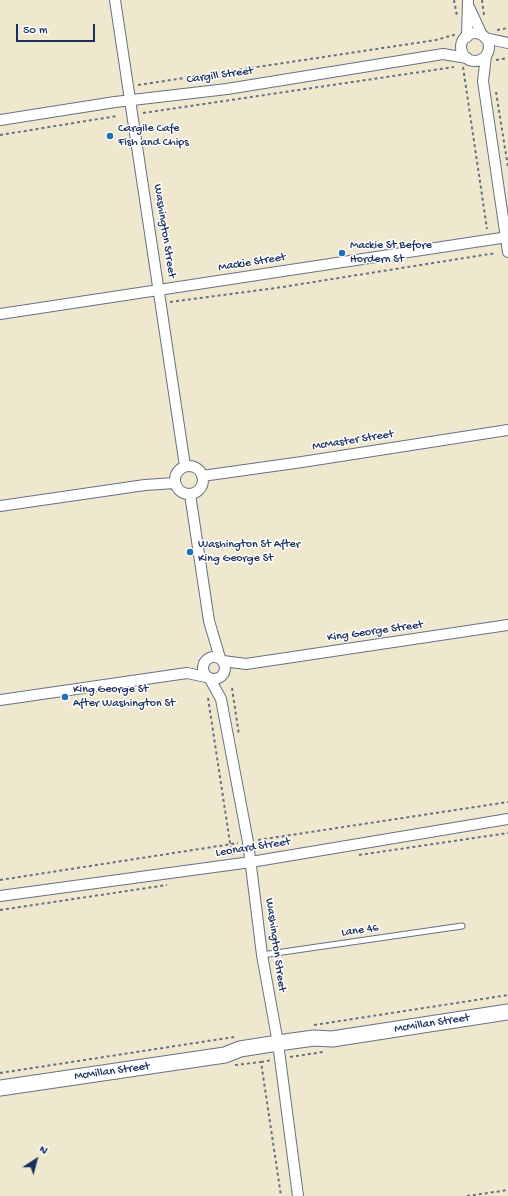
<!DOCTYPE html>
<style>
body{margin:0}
#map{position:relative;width:508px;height:1196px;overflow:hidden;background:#f0e8ce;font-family:"Gochi Hand",sans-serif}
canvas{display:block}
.north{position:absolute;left:16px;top:1140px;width:40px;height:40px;-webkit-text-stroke:3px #fff;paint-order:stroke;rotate:36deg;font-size:11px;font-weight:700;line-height:16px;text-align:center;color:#1b2f5e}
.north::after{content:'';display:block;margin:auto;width:14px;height:18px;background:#1b2f5e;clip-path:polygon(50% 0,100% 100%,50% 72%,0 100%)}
.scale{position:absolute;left:16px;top:24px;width:79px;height:18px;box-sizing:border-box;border:2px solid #1b2f5e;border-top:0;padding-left:5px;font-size:12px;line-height:14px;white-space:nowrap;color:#1b2f5e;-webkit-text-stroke:3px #fff;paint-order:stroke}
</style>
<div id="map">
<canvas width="508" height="1196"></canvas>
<div class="north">N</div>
<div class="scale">50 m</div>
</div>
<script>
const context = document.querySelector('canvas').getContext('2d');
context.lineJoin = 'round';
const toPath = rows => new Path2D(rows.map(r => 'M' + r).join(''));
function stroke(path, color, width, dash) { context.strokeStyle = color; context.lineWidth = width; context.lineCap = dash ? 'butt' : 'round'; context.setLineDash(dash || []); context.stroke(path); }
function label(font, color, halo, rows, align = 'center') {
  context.font = font + ' "Gochi Hand",sans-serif'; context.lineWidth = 3; context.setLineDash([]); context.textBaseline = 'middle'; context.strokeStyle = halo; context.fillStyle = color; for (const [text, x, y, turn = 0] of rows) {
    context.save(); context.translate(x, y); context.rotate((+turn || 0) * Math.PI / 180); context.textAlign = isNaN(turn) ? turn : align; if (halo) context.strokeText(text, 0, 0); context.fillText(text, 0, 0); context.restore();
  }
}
const path = toPath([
 [454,0,457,16],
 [482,0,484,15],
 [497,30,508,28],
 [496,60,508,58],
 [463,67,487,229],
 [138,85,436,40,457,34],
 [496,92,508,167],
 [143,113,454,67],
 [0,135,117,116],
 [170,302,276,288,496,253],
 [232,688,239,735],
 [208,698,232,856],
 [258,840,508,802],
 [359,855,508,833],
 [0,880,238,843],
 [0,910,167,885],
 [314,1025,508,995],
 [290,1057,323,1052],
 [261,1062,272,1060],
 [235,1065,261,1062,281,1196],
 [0,1073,234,1037],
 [467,1196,508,1190]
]);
const lane = toPath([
 [262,955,462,926]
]);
const street = toPath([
 [115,0,185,466],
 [470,9,482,35],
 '461 47a14 14 0 1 1 28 0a14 14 0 1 1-28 0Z',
 [467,37,468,0],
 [485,38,508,43],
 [486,56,483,81,508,252],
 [0,120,115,102,227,89,443,54,467,58],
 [0,314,508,237],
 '175 480a14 14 0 1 1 28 0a14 14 0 1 1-28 0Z',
 [202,476,302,462,508,430],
 [190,494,209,621,220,658],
 [0,506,145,485,175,483],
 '203 668a11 11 0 1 1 22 0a11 11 0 1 1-22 0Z',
 [223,661,246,664,508,625],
 [210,679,221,699,248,842,262,955,278,1043,298,1196],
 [0,700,187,673,206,677],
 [0,896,251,862,508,819]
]);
const secondary = toPath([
 [0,1088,225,1055,240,1049,278,1043,314,1038,332,1039,508,1012]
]);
const markers = [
 [110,136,4,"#1f6fb2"],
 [342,253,4,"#1f6fb2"],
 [190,552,4,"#1f6fb2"],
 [65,697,4,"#1f6fb2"]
];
const streetNames = [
 ["Cargill Street",220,76,-8],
 ["Washington Street",164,231,81],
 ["Mackie Street",252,263,-9],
 ["McMaster Street",353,441,-9],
 ["King George Street",375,632,-8],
 ["Leonard Street",253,848,-9],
 ["Lane 46",360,931,-8],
 ["Washington Street",275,945,82],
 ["McMillan Street",432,1024,-9],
 ["McMillan Street",112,1072,-8]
];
const poiNames = [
 ["Cargile Cafe",118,129],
 ["Fish and Chips",118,143],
 ["Mackie St Before",350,246],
 ["Hordern St",350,260],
 ["Washington St After",198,545],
 ["King George St",198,559],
 ["King George St",73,690],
 ["After Washington St",73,704]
];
stroke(lane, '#667085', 7);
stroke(street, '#667085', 12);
stroke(secondary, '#667085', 17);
stroke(path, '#667085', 2, [3, 3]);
stroke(lane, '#fff', 5);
stroke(street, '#fff', 10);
stroke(secondary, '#fff', 15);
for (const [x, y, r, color] of markers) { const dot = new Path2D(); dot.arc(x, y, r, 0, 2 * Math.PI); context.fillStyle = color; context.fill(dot); stroke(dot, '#fff', 1.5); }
label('12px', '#1b2f5e', '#fff', streetNames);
label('12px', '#1b2f5e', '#fff', poiNames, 'left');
</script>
